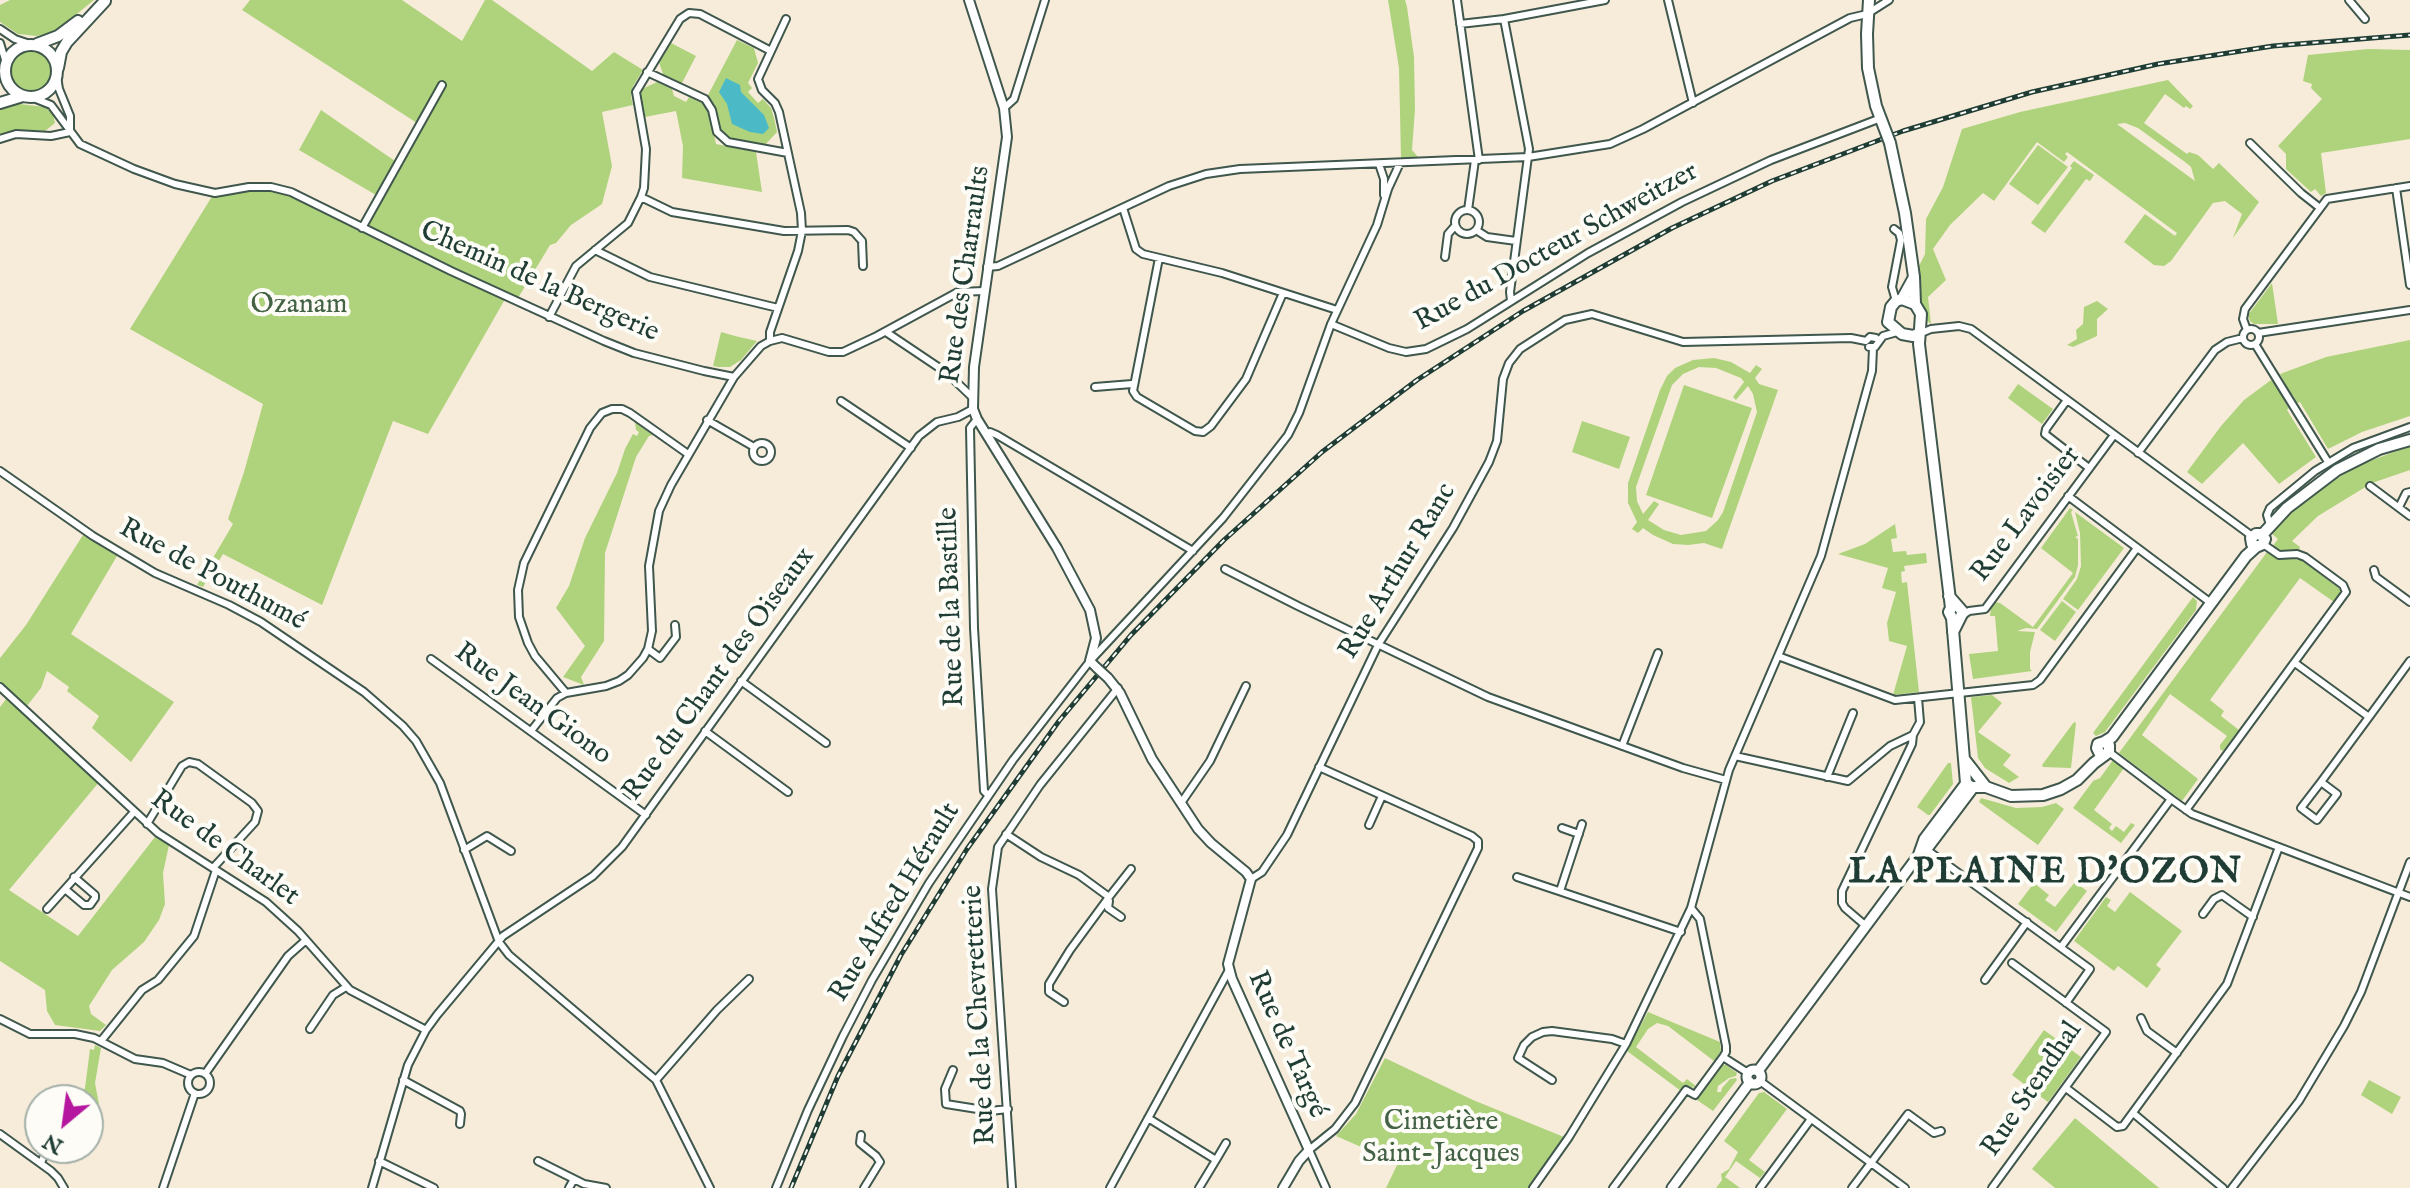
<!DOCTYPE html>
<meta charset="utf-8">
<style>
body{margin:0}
#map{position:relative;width:2410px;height:1188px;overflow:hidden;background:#f7ecda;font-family:"IM FELL English",serif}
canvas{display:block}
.north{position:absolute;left:24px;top:1084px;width:80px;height:80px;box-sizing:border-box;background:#fdfcf7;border:2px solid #a4b0a9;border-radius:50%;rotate:209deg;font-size:22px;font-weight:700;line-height:32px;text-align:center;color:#1f3d34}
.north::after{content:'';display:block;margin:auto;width:28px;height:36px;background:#b5179e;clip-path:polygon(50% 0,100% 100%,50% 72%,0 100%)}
</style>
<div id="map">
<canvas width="2410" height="1188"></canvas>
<div class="north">N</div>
</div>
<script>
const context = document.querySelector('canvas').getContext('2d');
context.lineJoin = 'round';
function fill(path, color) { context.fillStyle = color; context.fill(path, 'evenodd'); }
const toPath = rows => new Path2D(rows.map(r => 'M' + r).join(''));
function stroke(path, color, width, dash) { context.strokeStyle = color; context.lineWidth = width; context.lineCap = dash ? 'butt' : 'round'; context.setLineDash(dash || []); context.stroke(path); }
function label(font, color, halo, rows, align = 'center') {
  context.font = font + ' "IM FELL English",serif'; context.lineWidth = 8; context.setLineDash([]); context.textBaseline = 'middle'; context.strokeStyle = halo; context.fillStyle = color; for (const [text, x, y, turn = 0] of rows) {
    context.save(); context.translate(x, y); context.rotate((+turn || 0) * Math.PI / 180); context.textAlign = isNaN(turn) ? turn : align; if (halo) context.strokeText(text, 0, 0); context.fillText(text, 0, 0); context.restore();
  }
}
const green = toPath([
 [10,0,94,0,56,31,37,36,18,34,0,22,0,5],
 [250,0,402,0,462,41,485,0,492,0,592,71,614,52,643,70,633,86,631,97,633,105,602,112,612,166,602,204,571,225,556,243,550,245,518,298,504,301,428,434,393,421,322,605,223,554,203,587,197,585,233,524,228,519,244,472,263,404,130,329,211,198,223,187,257,182,274,183,297,190,361,223,376,195,299,150,321,110,395,161,417,123,242,10],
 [1388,0,1405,0,1407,7,1414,57,1415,109,1412,150,1419,158,1401,158,1399,68],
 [737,40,754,48,758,63,748,83,752,88,748,92,758,103,763,99,771,108,774,118,777,132,765,145,730,139,720,130,716,107,707,97],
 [671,43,696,56,681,85,664,77,659,62],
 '10 70a21 21 0 1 1 42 0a21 21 0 1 1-42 0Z',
 [2368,49,2410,50,2410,139,2321,153,2326,193,2321,196,2315,189,2311,192,2286,169,2286,154,2278,146,2322,99,2311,88,2312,84,2303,81,2308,55],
 [2168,80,2193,106,2190,109,2186,106,2184,108,2165,94,2144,123,2187,154,2189,152,2198,155,2213,169,2219,163,2259,202,2233,238,2242,214,2225,201,2213,203,2171,261,2164,266,2154,265,2124,242,2145,214,2175,236,2177,233,2067,152,2065,154,2068,157,2064,162,2037,142,1994,201,1983,193,1950,225,1933,249,1946,280,1928,297,1931,324,1927,321,1921,302,1919,266,1925,254,1926,219,1943,187,1962,129,2020,112],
 [2125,123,2138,128,2185,162,2191,167,2195,181,2117,124],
 [657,82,672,89,674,96,686,102,689,97,702,103,709,111,716,144,756,152,762,192,682,178,683,146,676,111,645,117,640,97,642,89],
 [11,103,45,107,53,113,55,123,45,131,19,130,0,135,0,107],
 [2038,145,2068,167,2038,205,2009,184],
 [2074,161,2094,175,2090,181,2086,179,2045,233,2031,223,2072,168,2070,166],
 [2272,283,2278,324,2254,324,2250,321,2248,315],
 [2097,301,2108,309,2097,319,2097,336,2073,347,2067,345,2077,339,2076,330,2083,324,2084,307],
 [721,332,735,336,757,341,741,360,730,367,718,367,713,366],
 [2410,340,2410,416,2362,432,2328,449,2300,402,2297,403,2293,395,2289,394,2284,400,2289,408,2287,410,2316,457,2279,484,2243,443,2202,484,2187,472,2221,426,2244,400,2271,380,2280,390,2285,387,2285,383,2280,374,2326,357],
 [1714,358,1731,362,1750,373,1756,365,1762,369,1755,378,1759,384,1778,390,1722,549,1704,543,1688,545,1673,544,1653,535,1643,528,1638,533,1632,529,1637,522,1628,503,1628,483,1660,390,1667,376,1675,368,1693,360],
 [1699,367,1716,368,1741,378,1744,382,1733,397,1736,400,1748,386,1753,394,1757,412,1723,512,1718,520,1706,531,1681,535,1664,530,1648,520,1659,504,1654,501,1643,514,1637,501,1636,487,1672,385,1683,374],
 [2018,384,2053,409,2042,424,2008,398],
 [1684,385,1752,408,1712,518,1646,495],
 [1582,421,1630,437,1619,469,1572,452],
 [635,422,653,435,649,436,636,457,605,553,604,641,581,677,584,685,563,677,585,646,556,608,569,586,585,538,617,473,625,449,633,434,637,436,639,432,636,430],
 [2410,446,2410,470,2372,483,2318,516,2292,541,2300,547,2299,550,2284,552,2272,547,2278,539,2271,533,2304,501,2325,485,2362,464],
 [2070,508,2073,510,2071,512,2077,533,2078,536,2075,537,2078,539,2078,565,2075,577,2037,629,2026,628,2017,631,2035,632,2030,652,2030,669,2032,671,1973,679,1969,654,1998,651,1995,616,1990,616,1991,608,1995,602,2000,603,2033,627,2073,573,2041,548],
 [2075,512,2124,548,2078,610,2063,599,2077,579,2081,566,2080,533],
 [1895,524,1897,538,1891,539,1893,552,1906,551,1907,555,1926,553,1927,563,1904,566,1905,571,1901,572,1902,583,1907,582,1919,692,1893,695,1907,646,1889,641,1887,623,1896,592,1882,588,1888,568,1838,554,1865,544],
 [83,535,117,556,71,634,174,702,131,762,92,728,99,716,67,691,69,687,47,671,41,688,27,706,0,682,0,658,26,625],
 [2267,552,2279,559,2295,559,2303,561,2340,589,2341,593,2334,602,2300,578,2210,700,2224,711,2221,716,2239,730,2223,751,2220,749,2220,745,2227,736,2170,694,2142,735,2198,779,2182,801,2119,753],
 [2193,597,2197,601,2196,610,2105,732,2096,736,2093,733],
 [2062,601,2076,612,2055,641,2040,630],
 [9,695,100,781,9,890,78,936,155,837,169,845,163,873,165,904,159,920,144,942,112,970,89,1006,91,1014,106,1025,100,1031,55,1025,47,1011,45,990,0,961,0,707],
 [1992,695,2002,703,1978,732,2011,755,2003,765,2019,777,2009,783,1985,768,1978,758,1971,697],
 [2074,722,2076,723,2071,768,2043,767,2042,765],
 [2113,760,2124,768,2094,810,2112,824,2109,828,2112,831,2116,826,2124,832,2131,823,2135,825,2121,843,2073,808,2093,781,2100,778],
 [1948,763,1951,763,1953,784,1930,815,1928,815,1917,807],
 [1981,798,2016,808,2042,807,2056,803,2064,809,2038,845,1979,802],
 [2075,882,2087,891,2056,932,2018,904,2034,883,2049,895,2045,900,2055,907],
 [2130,892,2182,931,2156,965,2161,969,2147,988,2118,966,2114,971,2074,941,2106,897,2111,900,2107,906,2115,912],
 [1648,1012,1720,1042,1721,1051,1714,1061,1668,1026,1657,1023,1648,1029,1636,1047,1683,1083,1687,1079,1697,1087,1696,1088,1686,1086,1681,1091,1627,1051],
 [2044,1030,2081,1057,2048,1102,2012,1075],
 [95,1045,101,1048,95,1083,99,1104,88,1118,88,1100,77,1100,85,1088,90,1049,94,1050],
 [1385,1058,1473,1100,1564,1137,1554,1155,1529,1188,1386,1188,1398,1163,1336,1136,1356,1114],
 [1723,1065,1726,1065,1737,1073,1736,1076,1729,1078,1718,1086,1717,1092,1721,1092,1722,1088,1730,1079,1736,1078,1737,1080,1713,1111,1697,1100],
 [2369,1080,2401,1097,2392,1114,2361,1095],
 [1764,1092,1787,1109,1749,1160,1765,1172,1760,1178,1736,1161,1725,1177,1740,1188,1716,1188,1722,1180,1721,1174,1729,1169,1738,1152,1724,1141,1759,1093],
 [2075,1118,2159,1188,2055,1188,2032,1169]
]);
const water = toPath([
 [726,78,740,85,741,92,764,115,769,128,763,134,750,132,732,124,727,104,719,92]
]);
const minor = toPath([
 [1457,0,1479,160],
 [1668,0,1693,103],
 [2349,0,2365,19],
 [1504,19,1529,149,1510,292,1511,301],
 [1460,24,1504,19,1605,0],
 [0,29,15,39,30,44],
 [0,43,6,63],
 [647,72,705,99,712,110,717,132,728,142,788,153],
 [57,76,59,89,70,116,70,132],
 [31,97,51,105,80,144,134,169,175,184,215,193,249,187,271,187,291,192,451,271,604,341,634,353,704,371,734,377,761,346,770,341,782,338,829,352,843,352,877,336,958,292,984,291],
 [1004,108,1014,99,1045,0],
 [0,139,16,134,51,136,70,132],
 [2250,143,2301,193,2320,208],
 [1379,164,1384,179,1384,195],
 [2396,188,2410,285],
 [641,197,672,212,784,231,848,230,854,232,862,241,863,266],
 [1123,208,1136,249,1143,254,1222,273,1337,310],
 '1455 222a12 12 0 1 1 24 0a12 12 0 1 1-24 0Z',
 [1468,210,1475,160],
 [362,228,442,85],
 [1894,229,1899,233,1901,240,1892,287,1896,301],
 [1476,230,1487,237,1516,241],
 [595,250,650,277,778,308],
 [1445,257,1448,234,1455,226],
 [1159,258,1133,391,1137,397,1195,431,1203,432,1211,426,1246,379,1283,293],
 [987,267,998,266,1169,186,1206,174,1240,169,1528,157,1610,144,1643,129,1850,18,1867,14,1889,0],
 [549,317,576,266,628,223,641,197,644,188,646,149,636,92,680,19,689,13,700,14,771,51],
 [1331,324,1377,225,1388,189,1400,163],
 '2243 337a8 8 0 1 1 16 0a8 8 0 1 1-16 0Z',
 [2247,330,2243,319,2245,309,2327,199,2410,186],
 [886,332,947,373,972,397],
 [2258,333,2410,310],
 [1919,334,1931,329,1959,326,1971,329,2252,536],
 [770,341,770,332,798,251,802,231,801,213,779,112,775,103,762,90,758,79,786,19],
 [2255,344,2328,462],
 [1869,347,1875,347,1883,336,1897,332],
 [1095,387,1132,384],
 [2067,400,2046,429,2045,434,2089,468],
 [841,401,911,448],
 [977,419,970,428,974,628,984,791,988,795],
 [707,420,754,447],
 [986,434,990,432,997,435,1193,551],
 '753 452a9 9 0 1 1 18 0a9 9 0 1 1-18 0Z',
 [2138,453,2215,350,2227,342,2243,338],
 [0,471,93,536,155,573,229,605,261,622,364,692,403,726,416,741,440,783,499,942,509,955,656,1080,710,1188],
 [2370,486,2410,516],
 [2068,496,2211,603],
 [2399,507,2406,493,2410,492],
 [2270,525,2267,515,2270,508,2315,471,2353,448,2410,427],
 [1225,569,1298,606,1488,697,1683,768,1726,780],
 [2374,570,2376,577,2410,602],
 [1963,615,1969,611,1985,609,2114,435],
 [648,649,660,658,676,637,675,625],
 [1778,656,1895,700,2033,685,2040,680,2137,548],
 [431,659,646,815],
 [2295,663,2369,717],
 [741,681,826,743],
 [0,687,158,833,266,902,298,931,350,990,426,1030],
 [566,693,535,656,528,643,519,617,518,590,524,563,590,428,602,413,612,409,622,409,630,413,688,454],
 [531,731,557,698,566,693,606,686,619,681,628,675,643,658,648,649,652,631,649,566,659,511,671,485,734,377],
 [705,731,788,792],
 [1622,746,1658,653],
 [1735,756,1848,781,1890,746,1913,735],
 [1319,767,1472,836,1478,841,1478,848,1355,1103,1335,1129,1309,1150,1326,1188],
 [1827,777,1853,713],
 [2321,782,2337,794,2317,820,2301,808,2321,782,2369,717,2410,661],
 [2171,799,2192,814,2410,897],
 [1181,803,1210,761,1246,686],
 [2186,810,2346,592,2343,585,2305,557,2297,554,2279,555,2263,544],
 [147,824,182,766,189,762,198,764,252,803,258,811,255,822,213,868],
 [1369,825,1382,796],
 [1562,828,1579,834],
 [1006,834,1041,857,1079,875,1109,897,1131,869],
 [464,850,487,836,511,851],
 [1927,850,2090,969,2066,1003],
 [1517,877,1681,932],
 [1251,879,1262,872,1287,835,1378,645,1453,528,1489,462,1497,441,1503,379,1509,363,1520,349,1565,320,1592,314,1683,342,1851,338,1866,341,1870,337,1876,338],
 [65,889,84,905,90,905,95,898,95,895,74,877],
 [1560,891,1582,824],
 [1109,901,1108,908,1121,917],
 [1691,908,1700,919,1726,1046,1726,1052,1723,1057,1748,1073],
 [47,909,134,812],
 [2203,914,2214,899,2222,895,2253,917],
 [1866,926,1845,908,1842,903,1842,891,1912,744,1913,735,1920,722,1918,698],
 [2061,947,2171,799,2109,752],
 [1985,980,2027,922],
 [1064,1002,1049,992,1049,984,1070,950,1109,897],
 [2141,1018,2147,1031,2177,1053],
 [0,1019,30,1034,75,1034,94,1038,135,1059,163,1063,191,1075],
 [310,1029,333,995,346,987],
 [101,1041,142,990,158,980,194,936,216,870],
 [953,1070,945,1089,946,1104,990,1111,1008,1109],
 '188 1083a11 11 0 1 1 22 0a11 11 0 1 1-22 0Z',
 [205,1074,288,956,306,940],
 [403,1080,460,1111,461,1114,460,1124],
 [656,1080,717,1010,749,979],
 [1552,1080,1518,1058,1524,1045,1532,1037,1543,1032,1552,1031,1612,1039,1626,1044],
 [1760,1081,1905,1188],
 [2066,1088,2117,1127,2123,1126,2227,984,2279,847],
 [2133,1113,2223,1188],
 [1148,1118,1216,1160,1199,1188],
 [0,1134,51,1171,58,1178,64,1188],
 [861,1135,860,1143,876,1156,880,1162,864,1188],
 [1216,1160,1226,1143],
 [379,1161,434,1188],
 [538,1161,574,1179],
 [41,1163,47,1148],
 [163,1188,195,1093],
 [372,1188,408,1065,426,1030,437,1015,503,936,593,876,622,847,919,436,937,422,958,417,973,409],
 [569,1188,574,1179,584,1184,606,1188],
 [776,1188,808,1110,843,1036,872,980,929,883,1013,760,1090,661,1223,518,1288,435,1299,413,1331,324,1389,348,1406,352,1426,349,1467,329,1588,253,1682,202,1771,160,1881,118],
 [1012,1188,992,889,998,847,1040,785,1118,688],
 [1110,1188,1229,970],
 [1533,1188,1569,1137,1626,1044,1691,908,1729,770,1821,556,1872,371,1873,348],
 [1613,1188,1686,1090,1695,1095,1723,1057],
 [1760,1188,1811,1119],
 [1852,1188,1908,1114,1934,1133,1941,1131],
 [1992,1188,2106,1032,2012,963],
 [2232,1188,2299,1101,2344,1026,2361,992,2410,862]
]);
const tertiary = toPath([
 [969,0,1004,108,1007,137,974,367,973,409,977,419,1057,548,1090,610,1096,638,1090,661,1097,668],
 [1108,678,1120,693,1152,759,1198,829,1211,843,1246,872,1251,879,1228,964,1232,979,1309,1150,1299,1161,1283,1188]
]);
const secondary = toPath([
 [1921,854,1927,849,1973,788],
 '1747 1077a7 7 0 1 1 14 0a7 7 0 1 1-14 0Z',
 [1758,1071,1918,856,1924,839,1966,783],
 [1672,1188,1750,1082]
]);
const primary = toPath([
 [1869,0,1867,34,1868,68,1876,106,1887,135],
 [37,44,58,36,78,21],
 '5 71a26 26 0 1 1 52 0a26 26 0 1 1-52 0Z',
 [58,68,61,52,67,42,105,1],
 [0,103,23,96],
 [1890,143,1905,213,1914,277,1915,304],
 [1913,279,1902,299,1896,301,1891,307,1888,322,1902,334,1913,336,1918,334],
 [1902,299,1915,304,1921,314,1919,344,1951,608,1949,612,1952,618,1966,783,1971,787,1986,787,2011,796,2043,795,2061,789,2077,780,2094,763,2109,752,2109,745,2104,742,2098,744,2097,748,2100,754,2104,755],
 [2262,535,2287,508,2337,470,2379,449,2410,440],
 [1949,596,1963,612,1953,632],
 [2104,742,2112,737,2246,556,2256,547,2263,544,2265,539,2260,534,2256,534,2251,538,2252,544,2256,547],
 [1965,760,1986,787]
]);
const rail = toPath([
 [791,1188,838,1076,901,955,967,849,1059,721,1131,635,1224,540,1322,452,1417,380,1523,311,1672,228,1772,181,1903,131,2032,92,2158,64,2273,46,2410,35]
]);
const tertiaryBridge = toPath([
 [1097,668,1108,678]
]);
const primaryBridge = toPath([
 [1887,135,1890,143]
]);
const streetNames = [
 ["Rue du Docteur Schweitzer",1557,248,-29],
 ["Rue des Charraults",967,275,-82],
 ["Chemin de la Bergerie",539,283,24],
 ["Rue Lavoisier",2027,515,-53],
 ["Rue Arthur Ranc",1399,572,-59],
 ["Rue de Pouthumé",212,576,28],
 ["Rue de la Bastille",953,607,-92],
 ["Rue du Chant des Oiseaux",720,675,-54],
 ["Rue Jean Giono",532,705,36],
 ["Rue de Charlet",224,849,36],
 ["Rue Alfred Hérault",896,903,-59],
 ["Rue de la Chevretterie",981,1015,-93],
 ["Rue de Targé",1286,1045,66],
 ["Rue Stendhal",2033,1090,-56]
];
const parkNames = [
 ["Ozanam",299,306],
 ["Cimetière",1441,1123],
 ["Saint-Jacques",1441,1155]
];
const districtNames = [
 ["LA PLAINE D'OZON",2046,875]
];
fill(green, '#afd37c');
fill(water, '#4cbac6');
stroke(minor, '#3f574d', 10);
stroke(tertiary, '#3f574d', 12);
stroke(secondary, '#3f574d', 13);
stroke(primary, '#3f574d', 14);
stroke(minor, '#fff', 6);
stroke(tertiary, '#fff', 8);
stroke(secondary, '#fff', 9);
stroke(primary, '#fff', 10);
stroke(rail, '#1f3d34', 5);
stroke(rail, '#fdfcf7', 2, [6]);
stroke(tertiaryBridge, '#3f574d', 12, []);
stroke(primaryBridge, '#3f574d', 14, []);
stroke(tertiaryBridge, '#fff', 8);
stroke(primaryBridge, '#fff', 10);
label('28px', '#1f3d34', '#fdfcf7', streetNames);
label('28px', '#436246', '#fdfcf7', parkNames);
context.letterSpacing = '2px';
label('bold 36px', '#1f3d34', '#fdfcf7', districtNames);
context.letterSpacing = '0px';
</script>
